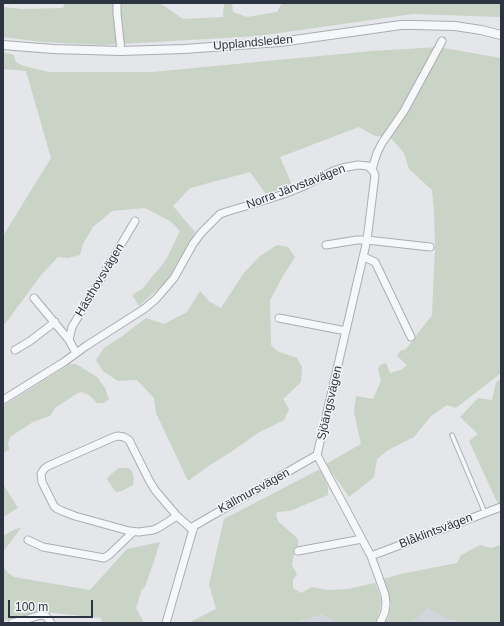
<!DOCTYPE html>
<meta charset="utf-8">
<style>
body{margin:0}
#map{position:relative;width:504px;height:626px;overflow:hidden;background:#e4e6ea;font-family:Arial,sans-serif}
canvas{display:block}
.frame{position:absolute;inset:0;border:4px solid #2d3441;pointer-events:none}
.scale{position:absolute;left:8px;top:600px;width:85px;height:18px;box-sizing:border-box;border:2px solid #2d3441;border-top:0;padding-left:5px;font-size:12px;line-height:14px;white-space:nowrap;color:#2d3441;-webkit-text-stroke:3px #f3f5f7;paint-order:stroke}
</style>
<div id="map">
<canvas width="504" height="626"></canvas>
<div class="frame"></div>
<div class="scale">100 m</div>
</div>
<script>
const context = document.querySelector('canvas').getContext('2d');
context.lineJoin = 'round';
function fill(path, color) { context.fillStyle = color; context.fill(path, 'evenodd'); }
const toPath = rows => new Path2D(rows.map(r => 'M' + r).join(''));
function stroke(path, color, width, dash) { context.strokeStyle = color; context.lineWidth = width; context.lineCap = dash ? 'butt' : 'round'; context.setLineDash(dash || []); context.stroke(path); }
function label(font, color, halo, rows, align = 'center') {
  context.font = font + ' Arial,sans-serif'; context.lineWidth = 3; context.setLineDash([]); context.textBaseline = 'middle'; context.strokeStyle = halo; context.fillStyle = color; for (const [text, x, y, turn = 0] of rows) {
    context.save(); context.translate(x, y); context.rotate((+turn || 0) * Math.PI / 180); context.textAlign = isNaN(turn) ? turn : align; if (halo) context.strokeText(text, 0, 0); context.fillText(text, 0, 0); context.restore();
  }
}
const built = toPath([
 [427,608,448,619,464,623,408,623,417,619],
 [323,615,338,623,294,623]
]);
const green = toPath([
 [65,3,108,3,108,4,124,3,160,3,183,19,223,17,224,3,232,3,233,12,247,17,277,12,282,3,501,3,501,17,413,14,258,36,103,45,42,42,3,37,3,7,22,9,63,8],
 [438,47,501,58,501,373,456,408,447,405,431,416,414,437,388,450,377,459,374,477,349,497,326,464,361,444,354,412,356,396,373,399,381,381,378,370,380,365,386,363,390,373,401,370,407,365,397,356,400,351,406,349,432,315,435,247,434,212,432,190,409,169,404,153,390,137,375,136,359,127,280,157,292,185,266,194,250,172,190,188,173,206,195,232,168,280,139,306,132,295,142,289,166,260,180,231,170,221,145,208,112,211,93,227,83,244,80,255,68,258,58,257,42,274,8,320,3,326,3,236,51,158,26,71,3,69,3,52,14,55,15,60,17,63,24,66,49,72,152,72,372,51],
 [277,245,288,247,295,257,283,276,270,300,271,345,277,351,297,358,302,367,301,382,283,399,289,409,284,420,258,433,231,452,210,465,188,481,156,413,154,398,137,380,118,381,103,371,96,360,104,348,121,337,146,318,164,324,187,312,200,291,210,302,221,308,243,274,260,256],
 [70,364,76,364,97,377,105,388,109,399,104,403,97,403,89,395,81,392,76,394,55,408,50,416,33,422,10,437,8,444,9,450,3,453,3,406],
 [501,379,501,503,498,504,469,441,478,434,460,417,478,398,492,400,496,382],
 [119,468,128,468,132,471,134,477,133,485,122,491,116,492,113,488,107,479,110,475],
 [320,469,328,487,328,495,290,511,277,512,276,515,278,521,298,539,298,546,293,558,292,565,297,574,293,580,293,588,301,593,312,587,328,590,348,589,375,583,380,596,381,602,380,610,375,623,338,623,322,615,294,623,188,623,216,609,209,584,224,519],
 [3,484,18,508,3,517],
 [21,528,3,552,3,536,15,529],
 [160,542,152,567,145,587,142,589,136,608,144,623,102,623,101,618,44,612,3,621,3,563,4,568,8,573,14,577,90,590,127,549],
 [480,545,491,548,501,545,501,623,464,623,448,619,427,608,417,619,408,623,384,623,388,618,391,605,383,579,401,574,457,563,461,555]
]);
const service = toPath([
 [452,435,485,513]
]);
const minor = toPath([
 [117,3,117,13,121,51],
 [372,169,377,153,382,143,404,111,442,41],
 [326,245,357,240,367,240,430,247],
 [364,257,375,262,377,266,411,337],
 [34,298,69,340],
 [279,318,346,331],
 [15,350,30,341,55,322],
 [76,353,69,340,72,327,135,221],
 [3,400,64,362,86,346,144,309,156,299,174,278,193,244,201,233,220,214,229,211,256,203,284,194,304,186,333,171,342,168,358,165,368,166,373,171,375,175,367,240,317,455,371,556,378,575,385,595,386,603,385,612,380,623],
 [177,516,158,528,153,530,139,532,129,531,75,516,62,511,56,508,54,506,42,482,41,474,44,469,48,466,114,437,118,436,124,437,129,440,149,480,155,490,177,516,193,530],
 [28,540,43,547,104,558,109,555,133,532],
 [298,551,362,539],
 [371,556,501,507],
 [12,623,28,619,40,615,46,616,51,623],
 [166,623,194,526,213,515,317,455]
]);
const tertiary = toPath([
 [3,45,53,49,121,51,184,49,280,42,401,25,413,25,455,26,481,30,501,35]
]);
const streetNames = [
 ["Upplandsleden",253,43,-5],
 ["Norra Järvstavägen",296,187,-21],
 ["Hästhovsvägen",100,280,-59],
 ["Sjöängsvägen",330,403,-77],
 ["Källmursvägen",254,491,-29],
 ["Blåklintsvägen",436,531,-21]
];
fill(built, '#d2d5dc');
fill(green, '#c9d3c6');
stroke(service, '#a9adb4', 5.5);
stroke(minor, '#a9adb4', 9);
stroke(tertiary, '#a9adb4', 10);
stroke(service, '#f6f7f9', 3.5);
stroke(minor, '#f6f7f9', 7);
stroke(tertiary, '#f6f7f9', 8);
label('12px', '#2d3441', '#f3f5f7', streetNames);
</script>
